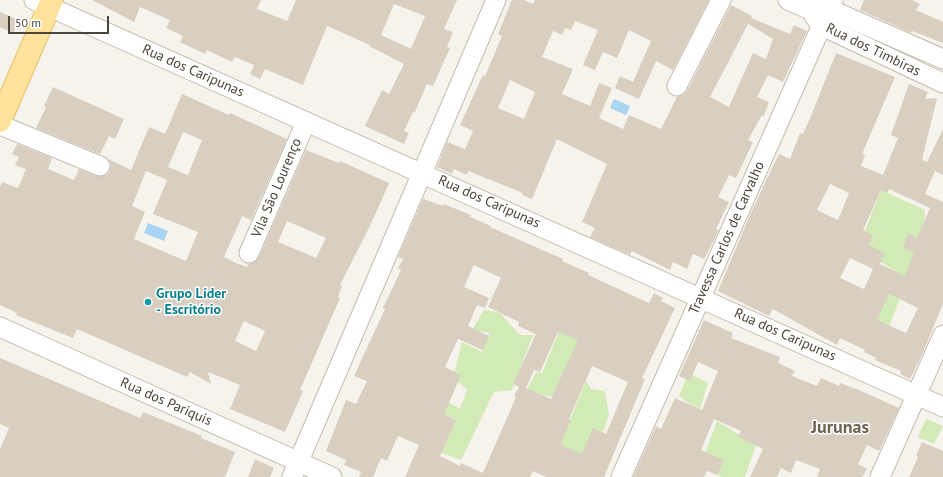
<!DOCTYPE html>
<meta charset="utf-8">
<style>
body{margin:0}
#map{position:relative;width:943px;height:477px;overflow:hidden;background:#f6f3ec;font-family:"PT Sans",sans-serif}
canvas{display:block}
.scale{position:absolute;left:8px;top:16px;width:101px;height:18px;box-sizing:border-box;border:2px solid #4b4439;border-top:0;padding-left:5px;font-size:12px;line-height:14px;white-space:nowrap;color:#4b4439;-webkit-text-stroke:3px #fff;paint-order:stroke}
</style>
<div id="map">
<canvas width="943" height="477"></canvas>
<div class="scale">50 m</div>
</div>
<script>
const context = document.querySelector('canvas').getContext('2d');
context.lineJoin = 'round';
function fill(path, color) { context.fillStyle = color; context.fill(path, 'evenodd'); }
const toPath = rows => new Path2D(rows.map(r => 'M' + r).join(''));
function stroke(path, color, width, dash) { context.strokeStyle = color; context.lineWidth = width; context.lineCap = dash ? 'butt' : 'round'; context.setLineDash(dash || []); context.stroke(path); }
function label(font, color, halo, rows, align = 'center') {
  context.font = font + ' "PT Sans",sans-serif'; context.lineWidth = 3; context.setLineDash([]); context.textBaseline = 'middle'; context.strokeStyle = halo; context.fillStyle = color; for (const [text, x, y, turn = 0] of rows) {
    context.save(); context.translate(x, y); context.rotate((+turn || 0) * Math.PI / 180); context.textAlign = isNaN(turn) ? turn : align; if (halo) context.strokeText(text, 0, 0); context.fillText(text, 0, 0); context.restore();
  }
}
const green = toPath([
 [881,190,925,210,923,241,885,336,873,328,898,273,865,252,873,235,865,231],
 [484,310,500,313,520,335,533,335,512,390,494,392,461,460,433,450,455,419,446,415,440,434,428,426,448,402,460,409,467,389,453,378,462,342,482,352,490,333,472,330],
 [559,332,583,341,554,397,526,392,536,372,542,373],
 [693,375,708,383,700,409,688,403,679,396,686,379],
 [586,381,591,389,605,391,609,416,603,431,591,435,574,477,547,477],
 [926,419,943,426,934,444,918,437],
 [717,421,756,445,745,477,722,477,700,467]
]);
const water = toPath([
 [614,99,630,106,626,115,610,108],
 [148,223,168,231,164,241,144,233]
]);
const building = toPath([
 [92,0,261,0,257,9,287,21,296,0,457,0,444,29,453,32,447,47,450,48,433,86,427,84,415,112,413,112,404,131,409,133,404,144,365,126,382,90,389,94,404,64,369,46,370,45,327,26,303,85,265,69,260,79,250,74,254,65,235,57,232,62,207,50,205,54,180,42,183,36,166,28,170,20,140,7,134,22],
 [394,4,425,16,411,49,381,35],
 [512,0,524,0,533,4,535,0,709,0,673,70,656,61,639,99,615,88,620,76,633,82,651,41,629,30,617,58,603,52,595,70,583,65,598,30,575,21,571,30,565,28,562,35,553,31,542,57,573,69,562,94,590,106,599,83,612,88,599,118,623,129,629,115,661,129,677,97,683,95,687,91,731,5,752,16,751,18,790,34,794,25,807,31,783,82,768,75,757,97,769,102,764,116,762,115,748,140,753,142,736,178,729,175,718,197,729,202,716,229,719,230,704,259,693,254,687,269,673,262,670,270,632,251,630,255,590,237,595,228,582,222,607,164,557,139,532,199,522,195,523,193,468,171,467,175,454,169,452,174,437,167,447,142,465,149,473,131,460,125,483,75,485,76,502,36,498,34],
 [748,24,773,39,766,59,753,53,729,107,710,97],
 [510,80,535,92,524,119,498,108],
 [864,0,912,0,920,4,916,10,943,22,943,43,912,31,911,33,860,10],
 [0,12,19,20,13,33,0,27],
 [836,53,895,77,862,154,865,155,861,166,883,175,898,138,891,135,909,84,928,92,925,99,937,98,922,160,927,162,943,129,943,175,935,171,925,194,943,202,943,304,921,357,910,379,900,374,901,371,875,360,876,358,864,352,865,350,840,338,837,345,773,309,769,316,718,291,750,215,772,168,779,154,790,159,800,133,803,134,811,116],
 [830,184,849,193,838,220,817,210],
 [889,189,930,208,917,238,908,234,903,248,914,252,905,276,880,264,885,253,869,245,873,235,863,230,881,190,887,193],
 [850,258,873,269,864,289,840,278],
 [889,294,918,308,906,333,877,320],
 [53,87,124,119,115,139,109,136,100,154,36,128,46,107,44,106],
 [182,94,229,115,230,113,287,139,251,220,242,216,224,257,236,263,247,267,248,264,255,262,259,257,306,150,339,163,340,161,389,183,370,226,340,285,342,286,338,297,340,298,300,390,303,391,285,432,230,409,240,385,208,372,211,384,190,372,187,377,77,329,73,338,16,315,17,313,0,305,0,188,2,182,18,188,26,169,15,165,19,157,12,154,17,144,52,158,48,169,74,180,79,169,96,176,106,175,110,171,111,165,106,158,131,170,149,127,165,134],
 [183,132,202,140,188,175,168,167],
 [146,171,167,180,153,214,198,232,186,261,134,239,145,212,132,206],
 [287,221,326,238,316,258,278,242],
 [244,321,265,331,256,351,235,341],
 [423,199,443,206,444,204,471,215,470,217,491,226,490,227,563,259,562,261,589,273,588,275,649,303,654,293,663,298,661,301,675,308,642,378,645,379,604,477,546,477,533,471,530,477,405,477,419,445,398,436,387,461,381,458,373,477,359,477,361,472,344,465,346,460,326,451,346,400,356,404,367,381,354,376,385,309,383,308,401,270,398,268,403,259,398,257],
 [474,265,501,278,488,307,519,322,518,326,536,334,513,384,519,387,514,396,516,397,483,473,461,463,460,466,440,456,456,420,444,414,461,375,445,367,458,339,483,350,489,336,468,326,477,305,485,308,489,298,464,287],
 [558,332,578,340,551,399,526,388,534,370,540,372],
 [592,366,628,382,606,434,593,428,582,454,563,446,563,444,561,443,571,420,569,419],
 [704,320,733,333,731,338,780,357,778,363,795,371,792,376,817,386,821,378,839,386,840,383,859,390,899,408,879,451,867,445,858,464,867,469,862,477,817,477,820,469,796,460,791,473,781,468,777,477,750,477,763,449,738,437,741,431,714,419,701,450,724,460,717,475,707,471,704,477,633,477,656,426,661,429,675,398,702,410,718,371,698,362,690,381,679,376],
 [0,358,140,418,143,412,202,436,201,438,235,452,225,477,0,477,0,449,9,428,0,424],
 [922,442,943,451,943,477,909,477,918,457,916,456],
 [255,459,274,468,270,477,248,477]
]);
const minor = toPath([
 [34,0,943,407],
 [788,0,808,9,829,9,943,59],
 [814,16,822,26,943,83],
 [677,86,721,0],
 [0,125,100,166],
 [249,253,306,122],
 [0,327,332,477],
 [292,477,496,0],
 [621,477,833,0],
 [880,477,943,335]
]);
const major = toPath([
 [0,121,52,0]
]);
const markers = [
 [148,302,4,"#0f9aa8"]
];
const streetNames = [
 ["Rua dos Timbiras",873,50,26],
 ["Rua dos Caripunas",193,71,24],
 ["Vila São Lourenço",277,188,-67],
 ["Rua dos Caripunas",489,202,24],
 ["Travessa Carlos de Carvalho",727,238,-66],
 ["Rua dos Caripunas",785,335,24],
 ["Rua dos Pariquis",166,402,24]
];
const cultureNames = [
 ["Grupo Líder",156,294],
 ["- Escritório",156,310]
];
const districtNames = [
 ["Jurunas",840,428]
];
fill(green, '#d2eab5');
fill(water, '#a9d4f2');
fill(building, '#d8cfc1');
stroke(minor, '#c2bbae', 21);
stroke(major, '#e6c16a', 24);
stroke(minor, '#fff', 19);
stroke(major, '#ffe39c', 22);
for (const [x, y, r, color] of markers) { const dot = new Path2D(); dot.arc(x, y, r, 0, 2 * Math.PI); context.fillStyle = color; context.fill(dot); stroke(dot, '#fff', 1.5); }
label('14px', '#4b4439', '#fff', streetNames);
label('bold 14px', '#0d838f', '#fff', cultureNames, 'left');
label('bold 18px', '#6e6250', '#fff', districtNames);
</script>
